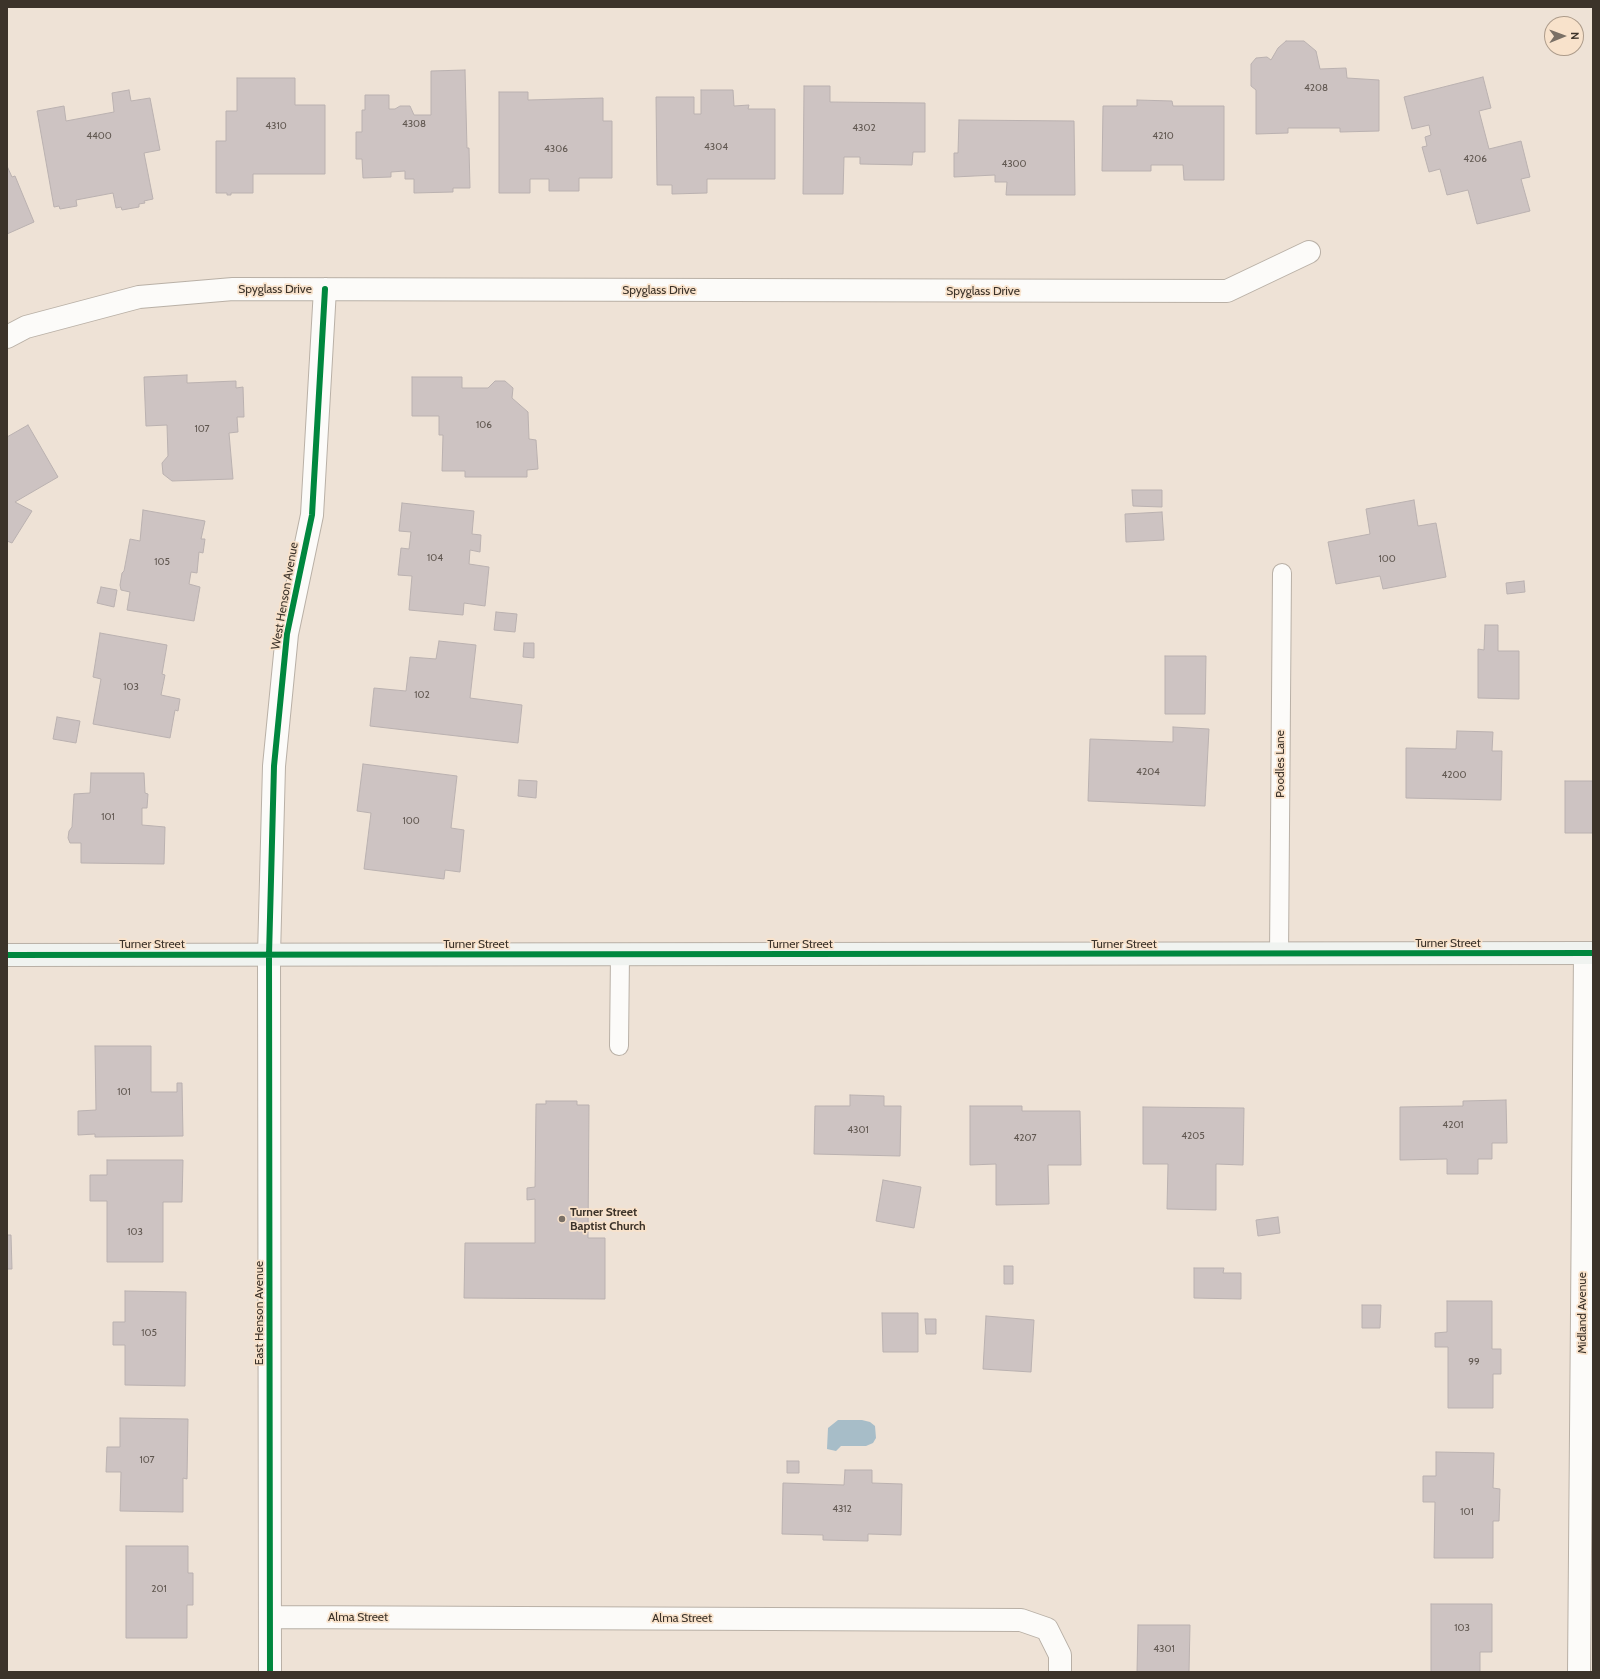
<!DOCTYPE html>
<style>
body{margin:0}
#map{position:relative;width:1600px;height:1679px;overflow:hidden;background:#eee2d6;font-family:Cabin,sans-serif}
canvas{display:block}
.frame{position:absolute;inset:0;border:8px solid #3c332a;pointer-events:none}
.north{position:absolute;left:1544px;top:16px;width:40px;height:40px;box-sizing:border-box;background:#f8e2cb;border:1px solid #ad9c8b;border-radius:50%;rotate:89deg;font-size:11px;font-weight:700;line-height:16px;text-align:center;color:#3c332a}
.north::after{content:'';display:block;margin:auto;width:14px;height:18px;background:#7a7066;clip-path:polygon(50% 0,100% 100%,50% 72%,0 100%)}
</style>
<div id="map">
<canvas width="1600" height="1679"></canvas>
<div class="frame"></div>
<div class="north">N</div>
</div>
<script>
const context = document.querySelector('canvas').getContext('2d');
context.lineJoin = 'round';
function fill(path, color) { context.fillStyle = color; context.fill(path, 'evenodd'); }
const toPath = rows => new Path2D(rows.map(r => 'M' + r).join(''));
function stroke(path, color, width, dash) { context.strokeStyle = color; context.lineWidth = width; context.lineCap = dash ? 'butt' : 'round'; context.setLineDash(dash || []); context.stroke(path); }
function label(font, color, halo, rows, align = 'center') {
  context.font = font + ' Cabin,sans-serif'; context.lineWidth = 3.5; context.setLineDash([]); context.textBaseline = 'middle'; context.strokeStyle = halo; context.fillStyle = color; for (const [text, x, y, turn = 0] of rows) {
    context.save(); context.translate(x, y); context.rotate((+turn || 0) * Math.PI / 180); context.textAlign = isNaN(turn) ? turn : align; if (halo) context.strokeText(text, 0, 0); context.fillText(text, 0, 0); context.restore();
  }
}
const water = toPath([
 [838,1420,862,1420,870,1422,875,1426,876,1438,873,1443,866,1446,841,1446,836,1451,827,1449,828,1428]
]);
const building = toPath([
 [1286,41,1304,41,1316,51,1320,69,1346,68,1347,78,1379,80,1379,131,1340,132,1340,128,1288,128,1288,133,1256,134,1256,90,1251,86,1251,64,1256,58,1267,57,1271,60,1278,48,1286,41],
 [465,70,467,148,469,148,470,188,453,188,453,192,414,193,414,179,405,179,405,171,391,172,391,177,363,178,362,159,356,159,356,132,362,132,362,110,365,110,365,95,389,95,389,109,395,109,400,106,410,106,414,115,431,115,431,71,465,70],
 [1483,77,1491,108,1479,111,1489,149,1521,141,1530,177,1521,179,1530,211,1477,224,1468,190,1447,195,1440,169,1429,172,1422,147,1427,146,1425,137,1431,135,1429,125,1412,129,1404,97,1483,77],
 [237,78,295,78,295,105,325,105,325,174,253,174,253,193,231,193,231,195,227,195,227,193,216,193,216,141,226,141,226,111,237,111,237,78],
 [804,86,830,86,830,102,925,103,925,152,913,152,912,165,860,164,860,157,844,157,843,194,803,194,804,86],
 [129,90,131,101,150,98,160,150,144,153,153,199,144,201,145,203,139,204,139,207,122,210,121,207,116,208,113,193,76,200,77,206,60,209,59,206,54,207,37,111,64,106,66,121,114,112,112,93,129,90],
 [701,90,733,90,734,106,749,105,748,109,775,109,775,179,707,179,707,193,672,194,672,185,657,185,656,97,694,97,694,114,701,114,701,90],
 [499,92,528,92,528,100,603,98,603,121,612,121,612,178,579,178,579,191,549,191,549,179,530,179,530,193,499,193,499,92],
 [1137,100,1172,101,1173,106,1224,106,1224,180,1184,180,1183,165,1151,165,1151,171,1102,171,1103,106,1137,106,1137,100],
 [959,120,1074,121,1075,195,1006,195,1007,182,995,182,995,175,954,177,954,153,958,153,959,120],
 [7,166,12,177,15,176,34,222,7,234,7,166],
 [187,375,187,383,236,381,236,388,243,387,244,417,237,417,238,432,229,433,233,479,172,481,163,474,162,463,168,456,167,425,146,426,144,377,187,375],
 [412,377,462,377,462,388,488,388,495,381,505,381,513,388,512,398,528,412,529,439,536,440,538,469,527,470,527,477,465,477,465,471,442,471,443,435,439,435,439,416,412,416,412,377],
 [28,425,58,477,15,502,32,511,12,543,7,541,7,437,28,425],
 [1132,490,1162,490,1162,507,1133,506,1132,490],
 [1414,500,1418,526,1436,523,1446,577,1383,589,1380,576,1336,584,1328,542,1370,534,1366,509,1414,500],
 [402,503,474,511,472,534,481,535,480,552,470,550,469,564,489,567,485,606,464,603,463,615,409,610,412,576,398,575,401,548,409,549,411,532,399,531,402,503],
 [143,510,205,521,201,539,205,539,203,553,199,552,197,573,191,572,189,584,200,587,194,621,127,610,130,592,121,590,120,585,122,573,124,571,130,539,140,541,143,510],
 [1162,512,1164,540,1126,542,1125,514,1162,512],
 [1524,581,1525,592,1507,594,1506,583,1524,581],
 [101,587,117,590,114,607,97,603,101,587],
 [496,612,517,614,515,632,494,630,496,612],
 [1485,625,1498,625,1498,651,1519,651,1519,699,1478,698,1478,649,1484,650,1485,625],
 [100,633,167,645,162,674,165,675,161,695,180,699,178,711,175,710,170,738,93,724,101,679,93,677,100,633],
 [439,641,476,645,470,698,522,705,518,743,370,726,374,688,406,691,410,657,436,659,439,641],
 [524,643,534,643,534,658,523,657,524,643],
 [1165,656,1206,656,1205,714,1165,714,1165,656],
 [57,717,80,721,76,743,53,739,57,717],
 [1173,727,1209,729,1205,806,1088,801,1090,739,1173,742,1173,727],
 [1457,731,1493,732,1492,751,1502,751,1501,800,1406,798,1406,748,1456,749,1457,731],
 [363,764,457,776,451,828,464,830,460,872,445,870,444,879,364,869,371,813,357,811,363,764],
 [91,773,144,773,145,793,148,794,147,808,142,808,142,825,165,827,164,864,81,863,81,843,70,843,68,838,69,831,72,827,74,794,90,793,91,773],
 [519,780,537,781,536,798,518,796,519,780],
 [1565,781,1593,781,1593,833,1565,833,1565,781],
 [95,1046,151,1046,151,1092,177,1092,177,1083,182,1083,183,1136,95,1137,95,1134,78,1135,78,1111,96,1110,95,1046],
 [850,1095,884,1096,884,1106,901,1106,900,1156,814,1154,815,1106,850,1106,850,1095],
 [1506,1100,1507,1143,1492,1143,1492,1159,1478,1159,1478,1174,1447,1174,1447,1159,1400,1160,1400,1107,1463,1106,1463,1101,1506,1100],
 [546,1101,577,1101,577,1105,589,1105,588,1238,605,1238,605,1299,464,1298,465,1243,535,1243,535,1199,527,1200,527,1188,535,1187,536,1104,546,1104,546,1101],
 [970,1106,1022,1106,1022,1111,1080,1111,1081,1165,1048,1165,1049,1204,996,1205,996,1164,970,1165,970,1106],
 [1143,1107,1244,1108,1243,1165,1216,1164,1216,1210,1167,1209,1168,1164,1143,1164,1143,1107],
 [107,1160,183,1160,182,1202,163,1202,163,1262,107,1262,107,1201,90,1201,90,1175,107,1175,107,1160],
 [883,1180,921,1187,914,1228,876,1221,883,1180],
 [1278,1217,1280,1233,1258,1236,1256,1220,1278,1217],
 [7,1235,11,1235,12,1269,7,1269,7,1235],
 [1004,1266,1013,1266,1013,1284,1004,1284,1004,1266],
 [1194,1268,1224,1268,1223,1273,1241,1273,1241,1299,1194,1298,1194,1268],
 [125,1291,186,1292,185,1386,125,1385,125,1345,113,1345,113,1322,125,1322,125,1291],
 [1447,1301,1492,1301,1492,1349,1501,1349,1501,1374,1493,1374,1493,1408,1448,1408,1448,1347,1435,1347,1435,1333,1447,1332,1447,1301],
 [1362,1305,1381,1305,1380,1328,1362,1328,1362,1305],
 [882,1313,918,1313,918,1352,883,1352,882,1313],
 [986,1316,1034,1320,1031,1372,983,1369,986,1316],
 [925,1319,936,1319,936,1334,926,1334,925,1319],
 [120,1418,188,1419,187,1479,183,1478,183,1512,120,1511,121,1472,106,1472,107,1447,120,1447,120,1418],
 [1436,1452,1494,1453,1493,1488,1500,1489,1499,1521,1493,1521,1493,1558,1434,1558,1435,1502,1423,1502,1423,1476,1436,1476,1436,1452],
 [787,1461,799,1461,799,1473,787,1473,787,1461],
 [845,1470,872,1470,872,1483,902,1484,901,1535,868,1534,868,1541,823,1540,823,1535,782,1534,783,1483,844,1485,845,1470],
 [126,1546,188,1546,188,1573,193,1573,193,1605,187,1605,187,1638,126,1638,126,1546],
 [1431,1604,1492,1604,1492,1652,1480,1652,1480,1672,1431,1672,1431,1604],
 [1138,1625,1190,1625,1189,1672,1137,1672,1138,1625]
]);
const lane = toPath([
 [1279,955,1282,573],
 [619,1046,620,955]
]);
const street = toPath([
 [7,337,26,327,139,297,233,289,1227,291,1309,252],
 [270,1617,1021,1620,1047,1629,1060,1655,1060,1672],
 [270,1672,269,955,274,766,287,634,312,515,325,289],
 [1579,1672,1585,953]
]);
const secondary = toPath([
 [7,955,1593,953]
]);
const cycleway = toPath([
 [7,955,1593,953],
 [270,1672,269,955,274,766,287,634,312,515,325,289]
]);
const markers = [
 [562,1219,4,"#7a7066"]
];
const numberNames = [
 ["4208",1316,88],
 ["4308",414,124],
 ["4310",276,126],
 ["4302",864,128],
 ["4400",99,136],
 ["4210",1163,136],
 ["4304",716,147],
 ["4306",556,149],
 ["4206",1475,159],
 ["4300",1014,164],
 ["106",484,425],
 ["107",202,429],
 ["104",435,558],
 ["100",1387,559],
 ["105",162,562],
 ["103",131,687],
 ["102",422,695],
 ["4204",1148,772],
 ["4200",1454,775],
 ["101",108,817],
 ["100",411,821],
 ["101",124,1092],
 ["4201",1453,1125],
 ["4301",858,1130],
 ["4205",1193,1136],
 ["4207",1025,1138],
 ["103",135,1232],
 ["105",149,1333],
 ["99",1474,1362],
 ["107",147,1460],
 ["4312",842,1509],
 ["101",1467,1512],
 ["201",159,1589],
 ["103",1462,1628],
 ["4301",1164,1649]
];
const streetNames = [
 ["Spyglass Drive",275,289],
 ["Spyglass Drive",659,290],
 ["Spyglass Drive",983,291],
 ["West Henson Avenue",285,596,-80],
 ["Poodles Lane",1280,764,-90],
 ["Turner Street",1448,943],
 ["Turner Street",152,944],
 ["Turner Street",476,944],
 ["Turner Street",800,944],
 ["Turner Street",1124,944],
 ["East Henson Avenue",259,1313,-90],
 ["Midland Avenue",1582,1313,-90],
 ["Alma Street",358,1617],
 ["Alma Street",682,1618]
];
const poiNames = [
 ["Turner Street",570,1212],
 ["Baptist Church",570,1226]
];
fill(water, '#a7bdc8');
fill(building, '#cdc3c2');
stroke(building, '#bab1b0', 1);
stroke(lane, '#b9b0a6', 20);
stroke(street, '#b9b0a6', 24);
stroke(secondary, '#b9b0a6', 24);
stroke(lane, '#fcfbf9', 18);
stroke(street, '#fcfbf9', 22);
stroke(secondary, '#f0f3f0', 22);
stroke(cycleway, '#00873e', 6);
for (const [x, y, r, color] of markers) { const dot = new Path2D(); dot.arc(x, y, r, 0, 2 * Math.PI); context.fillStyle = color; context.fill(dot); stroke(dot, '#f8e2cb', 1.5); }
label('10px', '#605750', null, numberNames);
label('12px', '#3c332a', '#f8e2cb', streetNames);
label('bold 12px', '#3c332a', '#f8e2cb', poiNames, 'left');
</script>
